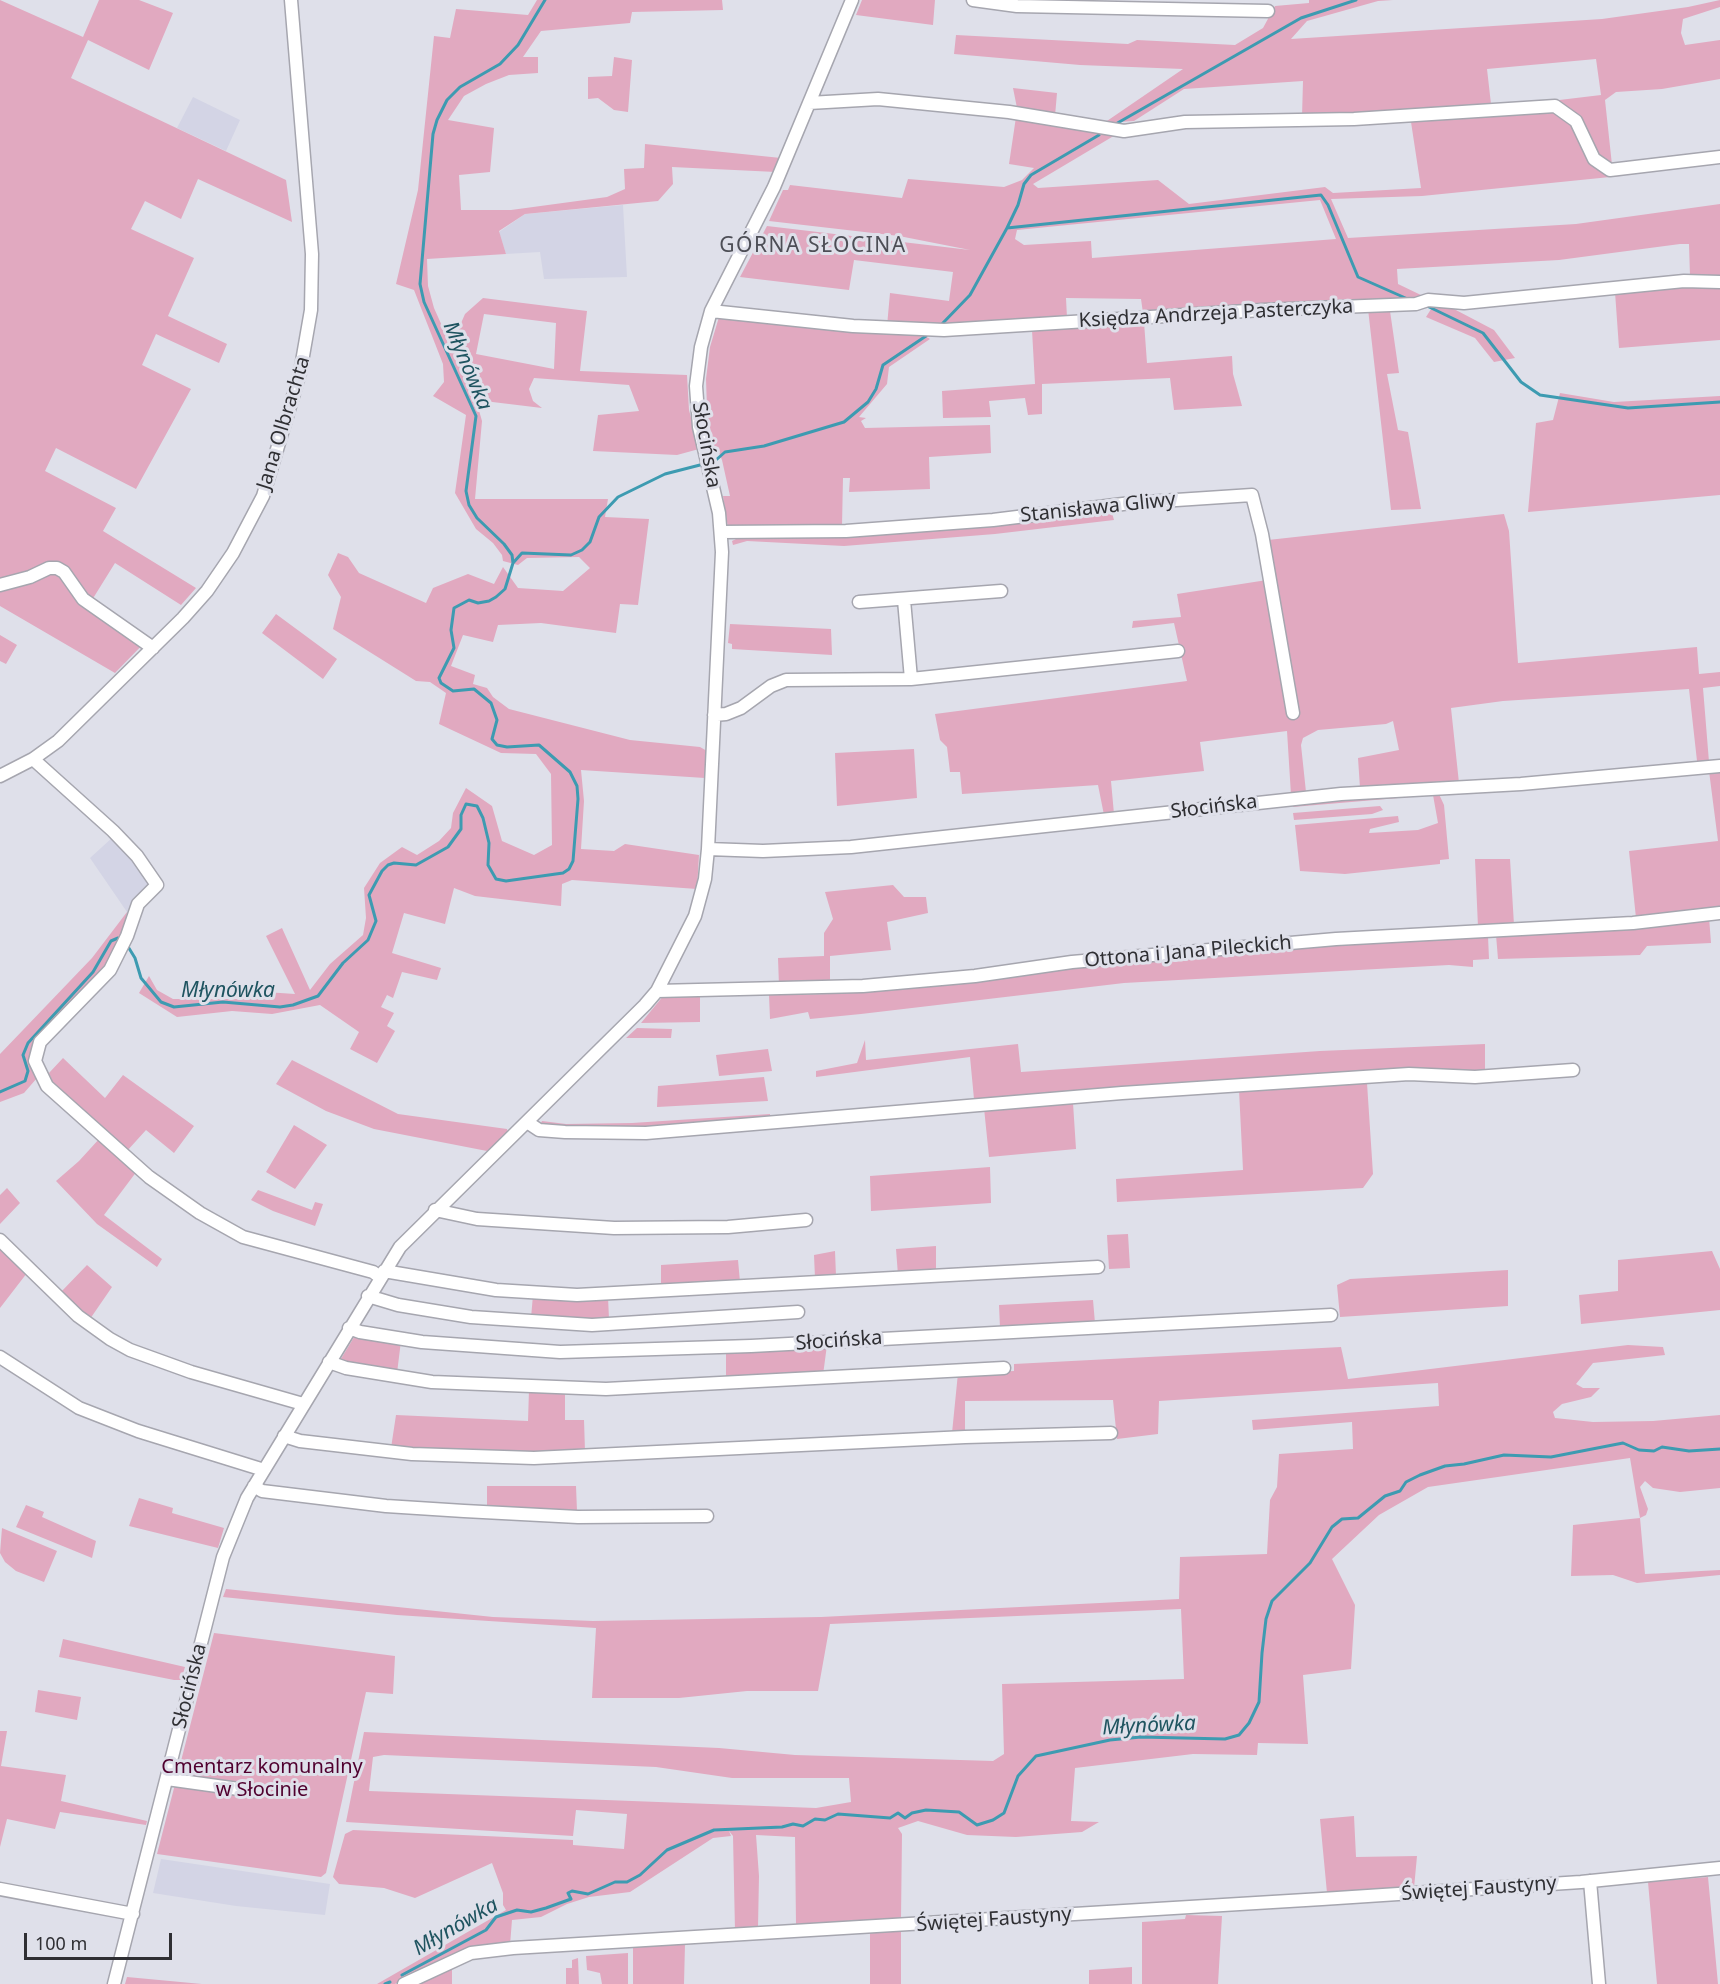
<!DOCTYPE html>
<meta charset="utf-8">
<style>
body{margin:0}
#map{position:relative;width:1720px;height:1984px;overflow:hidden;background:#dfe0ea;font-family:"Noto Sans",sans-serif}
canvas{display:block}
.scale{position:absolute;left:24px;top:1933px;width:148px;height:27px;box-sizing:border-box;border:3px solid #2f2f33;border-top:0;padding-left:8px;font-size:18px;line-height:21px;white-space:nowrap;color:#2f2f33;-webkit-text-stroke:4px #dfe0ea;paint-order:stroke}
</style>
<div id="map">
<canvas width="1720" height="1984"></canvas>
<div class="scale">100 m</div>
</div>
<script>
const context = document.querySelector('canvas').getContext('2d');
context.lineJoin = 'round';
function fill(path, color) { context.fillStyle = color; context.fill(path, 'evenodd'); }
const toPath = rows => new Path2D(rows.map(r => 'M' + r).join(''));
function stroke(path, color, width, dash) { context.strokeStyle = color; context.lineWidth = width; context.lineCap = dash ? 'butt' : 'round'; context.setLineDash(dash || []); context.stroke(path); }
function label(font, color, halo, rows, align = 'center') {
  context.font = font + ' "Noto Sans",sans-serif'; context.lineWidth = 6; context.setLineDash([]); context.textBaseline = 'middle'; context.strokeStyle = halo; context.fillStyle = color; for (const [text, x, y, turn = 0] of rows) {
    context.save(); context.translate(x, y); context.rotate((+turn || 0) * Math.PI / 180); context.textAlign = isNaN(turn) ? turn : align; if (halo) context.strokeText(text, 0, 0); context.fillText(text, 0, 0); context.restore();
  }
}
const built = toPath([
 [193,97,240,120,226,151,177,128],
 [623,205,627,277,544,279,540,252,506,254,499,232,525,214],
 [113,837,136,860,153,884,139,896,127,912,90,858],
 [161,1859,330,1884,325,1915,236,1906,153,1893]
]);
const green = toPath([
 [0,0,83,37,99,0,139,0,173,13,149,70,88,40,71,78,286,180,292,222,198,179,181,219,145,201,131,229,194,258,168,316,227,344,219,363,156,334,142,365,191,389,136,489,56,448,45,471,116,508,103,531,196,588,181,605,115,563,92,600,149,638,115,673,0,606],
 [537,0,722,0,723,10,632,12,630,23,541,31,523,57,538,57,538,73,509,75,486,84,464,96,448,120,494,128,490,172,459,175,461,210,511,210,607,197,625,189,624,169,644,168,645,144,781,158,776,172,672,167,673,184,658,201,525,214,499,231,506,254,427,259,428,286,434,308,451,346,465,314,483,298,587,311,580,371,687,375,689,410,699,449,677,455,593,451,598,415,639,411,629,385,534,378,529,389,533,401,542,408,476,400,482,421,475,499,608,499,605,517,649,519,638,605,620,604,616,633,541,623,498,625,493,642,463,635,451,666,475,675,473,684,487,688,493,697,509,709,630,740,700,747,707,751,705,778,581,770,584,801,581,849,614,851,625,844,699,855,697,889,572,880,562,884,561,906,475,896,454,888,445,924,404,913,392,953,441,968,437,980,402,972,393,998,387,995,381,1007,394,1013,387,1026,395,1031,377,1063,350,1049,359,1032,320,1005,272,1014,232,1011,177,1017,139,993,149,976,157,990,173,999,250,999,251,991,295,994,266,936,282,928,310,990,330,964,363,935,366,918,364,888,380,863,402,847,417,855,439,841,451,828,453,813,466,788,492,806,502,841,534,855,552,845,551,774,536,754,501,753,439,724,446,693,430,682,416,681,333,629,341,597,328,575,338,553,348,557,359,573,426,603,433,588,468,574,494,584,503,567,518,588,563,591,590,568,579,557,527,558,518,565,503,561,502,555,493,543,476,529,455,493,466,415,433,396,444,382,443,364,414,290,396,284,418,190,434,36,450,38,456,9,528,15],
 [484,314,556,323,554,369,476,354],
 [862,0,935,0,933,25,856,15],
 [1309,0,1393,0,1378,1,1307,21,1291,39,1602,19,1688,7,1720,0,1720,7,1683,19,1681,33,1685,45,1720,40,1720,79,1662,89,1616,92,1605,100,1612,165,1596,156,1579,119,1551,101,1601,95,1596,59,1487,69,1491,104,1302,117,1303,81,1184,89,1134,121,1104,123,1183,69,1080,65,954,54,956,35,1128,44,1137,40,1235,45,1263,28,1275,6,1309,3],
 [614,57,632,60,628,112,614,110,598,98,588,99,588,77,612,76],
 [1013,88,1057,93,1055,116,1017,108],
 [1554,110,1572,121,1602,169,1620,176,1422,196,1331,199,1348,238,1576,224,1720,204,1720,277,1690,276,1689,244,1680,244,1559,260,1397,269,1398,284,1423,296,1419,299,1143,313,1141,299,1066,298,1067,318,973,324,887,326,890,293,949,301,953,272,854,260,849,290,740,277,767,226,970,250,899,236,769,221,783,190,788,190,790,185,902,198,908,179,1004,187,1022,180,1034,168,1009,164,1016,117,1117,134,1033,184,1038,188,1158,180,1189,204,1325,187,1333,193,1421,188,1411,122],
 [1320,200,1336,239,1092,258,1091,241,1024,245,1015,239,1017,230],
 [1689,285,1720,287,1720,340,1619,348,1615,292],
 [1433,306,1454,309,1494,330,1515,358,1494,362,1475,338,1426,317],
 [1368,309,1390,311,1399,373,1387,374,1398,430,1408,432,1421,509,1391,510],
 [719,317,920,333,930,339,889,367,887,384,859,417,866,418,861,421,865,428,990,425,991,453,929,457,930,489,849,492,850,478,843,478,842,526,748,525,748,528,728,528,723,496,730,496,722,460,716,446,714,446,708,418,712,416,712,410,707,409,706,379,710,347],
 [1144,322,1147,363,1232,356,1233,374,1242,406,1174,410,1170,378,1126,380,1042,384,1042,414,1028,415,1025,398,989,401,991,417,943,418,942,391,1035,384,1032,330],
 [1560,393,1614,402,1720,396,1720,495,1528,512,1536,423,1553,420],
 [1112,513,1114,520,995,534,844,546,747,541,733,545,732,541,742,536,844,537],
 [1504,514,1509,531,1518,663,1697,647,1699,674,1720,672,1720,686,1703,688,1709,762,1697,761,1689,689,1503,701,1451,708,1459,783,1360,788,1358,758,1399,750,1393,721,1386,724,1318,730,1303,738,1301,745,1306,792,1291,795,1287,731,1200,742,1204,771,1111,781,1114,814,1104,815,1098,785,962,794,960,772,950,772,947,747,940,740,935,714,1187,681,1174,623,1132,628,1133,621,1181,617,1177,594,1267,580,1277,638,1286,636,1268,540],
 [276,614,337,659,323,679,262,633],
 [730,624,831,629,832,655,732,649,732,644,728,643],
 [0,635,17,645,6,664,0,661],
 [914,749,917,798,837,806,835,753],
 [1720,770,1720,906,1636,918,1629,851,1718,841,1709,771],
 [1438,792,1444,805,1449,859,1440,860,1440,864,1345,874,1300,871,1295,825,1398,816,1399,822,1370,829,1369,833,1418,830,1438,823,1433,795,1293,807,1292,802],
 [1380,806,1383,810,1372,814,1294,820,1293,813],
 [1475,859,1510,859,1514,925,1478,927],
 [893,885,904,897,926,897,928,913,887,922,891,950,830,956,830,983,779,986,778,958,824,956,824,933,833,919,825,892],
 [127,912,125,930,109,960,87,988,46,1029,37,1078,24,1093,0,1102,0,1054,92,958],
 [1709,917,1711,943,1647,946,1640,955,1498,959,1496,935],
 [1488,936,1489,959,1473,960,1473,967,1449,965,1124,983,861,1014,810,1019,808,1012,770,1019,769,995,832,994,952,983,1066,966,1338,944],
 [664,995,700,996,700,1022,641,1023],
 [637,1028,672,1029,671,1038,626,1038],
 [865,1040,866,1060,1018,1044,1021,1072,1320,1051,1485,1044,1485,1071,1268,1081,974,1099,970,1057,816,1077,816,1071,857,1063],
 [768,1049,772,1071,719,1076,716,1055],
 [63,1058,105,1098,123,1075,194,1126,174,1153,146,1130,127,1151,109,1132,90,1121,54,1085,49,1073],
 [292,1060,398,1114,507,1129,508,1133,487,1151,374,1129,326,1111,276,1084],
 [764,1077,768,1101,657,1107,658,1086],
 [1367,1083,1373,1174,1363,1188,1117,1202,1116,1179,1243,1170,1239,1090],
 [1073,1103,1076,1149,989,1157,984,1108],
 [770,1114,771,1121,638,1129,540,1125,542,1121,566,1124,632,1123],
 [294,1125,327,1145,295,1189,266,1172],
 [100,1138,137,1171,104,1215,162,1259,157,1267,97,1224,56,1181,79,1161],
 [990,1167,991,1203,871,1211,870,1176],
 [7,1188,20,1203,0,1224,0,1195],
 [258,1190,312,1210,315,1202,323,1204,315,1226,273,1211,251,1200],
 [1128,1234,1130,1268,1109,1269,1107,1235],
 [0,1246,27,1273,0,1308],
 [936,1246,936,1270,898,1275,896,1249],
 [835,1251,836,1276,815,1278,814,1255],
 [1712,1251,1720,1269,1720,1310,1581,1324,1579,1295,1618,1291,1618,1260],
 [738,1260,740,1282,661,1288,661,1265],
 [87,1265,112,1287,90,1319,60,1293],
 [1508,1270,1508,1306,1340,1317,1337,1285,1350,1279],
 [533,1295,608,1297,609,1319,531,1318],
 [1093,1300,1095,1323,1000,1328,999,1305],
 [356,1334,401,1341,397,1373,339,1362],
 [827,1345,823,1375,726,1380,726,1350],
 [1628,1345,1663,1347,1665,1355,1593,1363,1576,1384,1583,1388,1600,1388,1591,1397,1562,1404,1553,1412,1555,1418,1593,1422,1653,1421,1720,1415,1720,1488,1680,1492,1653,1488,1645,1481,1640,1487,1648,1509,1646,1515,1640,1518,1645,1574,1720,1570,1720,1575,1637,1583,1613,1575,1571,1576,1573,1525,1640,1518,1630,1458,1428,1487,1379,1515,1332,1559,1355,1605,1351,1669,1303,1675,1308,1744,1258,1743,1257,1755,1193,1754,1075,1768,1071,1821,1099,1822,1082,1832,1016,1837,967,1835,918,1821,898,1828,902,1834,901,1919,796,1925,795,1837,756,1835,759,1876,758,1927,757,1930,735,1931,733,1836,729,1831,731,1836,713,1838,630,1892,589,1897,567,1904,541,1917,512,1920,510,1945,420,1971,395,1984,377,1984,506,1910,503,1905,503,1893,492,1863,415,1898,384,1888,339,1884,333,1877,345,1834,353,1830,573,1840,573,1845,624,1849,627,1814,576,1810,573,1836,346,1822,364,1732,719,1748,795,1755,993,1761,1004,1754,1002,1684,1184,1679,1181,1609,830,1624,818,1691,747,1691,679,1698,592,1698,596,1628,397,1615,223,1597,226,1589,493,1617,593,1621,821,1617,1179,1599,1180,1557,1267,1554,1270,1500,1277,1487,1279,1454,1353,1449,1352,1422,1253,1430,1252,1420,1439,1406,1438,1383,1159,1401,1158,1434,1117,1439,1113,1400,965,1401,965,1431,952,1433,958,1373,1014,1371,1014,1364,1341,1347,1348,1379],
 [384,1755,656,1767,732,1778,849,1778,851,1802,816,1808,369,1791,373,1757],
 [529,1390,565,1391,565,1420,584,1420,585,1451,516,1454,391,1448,396,1415,528,1421],
 [487,1486,576,1486,577,1511,487,1508],
 [139,1498,173,1508,172,1513,224,1528,218,1548,129,1526],
 [26,1505,44,1512,42,1517,96,1541,92,1558,16,1527],
 [2,1528,57,1551,44,1582,16,1571,5,1562,0,1553],
 [214,1633,395,1656,393,1694,366,1692,326,1873,321,1877,157,1854],
 [63,1639,85,1644,185,1667,181,1680,174,1680,59,1657],
 [38,1690,81,1697,77,1720,35,1712],
 [0,1731,7,1731,1,1766,66,1775,61,1801,147,1821,146,1825,60,1812,55,1829,7,1819,0,1847],
 [1354,1816,1356,1857,1417,1856,1414,1888,1327,1893,1320,1819],
 [1708,1877,1718,1984,1657,1984,1648,1882],
 [1186,1915,1222,1916,1218,1984,1142,1984,1142,1922,1185,1919],
 [901,1930,901,1984,870,1984,870,1932],
 [685,1944,684,1984,633,1984,633,1946],
 [628,1953,628,1984,602,1984,600,1973,587,1970,586,1956],
 [578,1958,579,1984,566,1984,566,1968,572,1968,572,1960],
 [452,1965,452,1984,413,1984],
 [1132,1967,1132,1984,1089,1984,1089,1970],
 [127,1977,202,1984,125,1984]
]);
const stream = toPath([
 [1114,125,1301,18,1356,0],
 [1007,228,1018,205,1024,184,1031,175,1099,135],
 [1425,305,1483,333,1521,382,1540,395,1628,408,1720,402],
 [941,325,970,295,1007,228,1321,195,1328,205,1358,277,1410,300],
 [716,460,725,452,764,446,844,422,868,402,876,389,883,365,926,336],
 [513,563,522,553,571,555,582,550,590,542,599,517,618,497,665,474,700,465],
 [127,945,135,958,141,978,161,1002,174,1007,223,1002,280,1007,293,1005,318,996,343,963,368,940,376,921,369,895,382,871,388,865,394,863,416,865,448,847,461,829,461,815,466,804,477,806,483,818,489,843,488,865,496,879,506,881,563,873,569,869,573,861,578,799,577,786,570,772,539,745,507,747,497,745,492,739,497,720,491,703,474,689,453,691,441,683,439,678,454,648,451,630,454,608,469,600,478,603,489,601,496,597,505,589,513,563,512,555,504,544,477,518,469,505,466,491,476,416,424,302,420,284,433,134,437,120,447,100,460,87,500,64,518,45,545,0],
 [0,1092,25,1081,28,1071,23,1055,28,1043,93,972,111,941,118,938,122,941],
 [402,1975,486,1930,496,1917,517,1910,531,1912,546,1908,571,1899,568,1893,572,1891,588,1894,615,1882,627,1882,640,1875,667,1850,714,1830,782,1827,793,1824,803,1826,815,1819,825,1820,838,1814,890,1818,898,1813,905,1818,912,1813,926,1810,959,1812,977,1825,993,1820,1004,1813,1018,1776,1036,1756,1110,1740,1141,1737,1225,1739,1239,1735,1249,1723,1259,1702,1262,1653,1266,1619,1272,1601,1310,1563,1332,1527,1342,1519,1358,1518,1385,1496,1400,1491,1406,1482,1420,1475,1445,1466,1464,1464,1504,1455,1551,1457,1623,1443,1639,1450,1654,1451,1662,1447,1689,1451,1720,1449],
 [385,1984,390,1982]
]);
const minor = toPath([
 [973,0,1017,6,1268,11],
 [809,103,878,99,1009,112,1124,131,1185,122,1354,119,1555,106,1576,121,1594,159,1610,170,1720,157],
 [711,311,853,326,944,330,1262,310,1416,304,1428,300,1464,303,1684,281,1720,282],
 [721,532,846,531,993,520,1131,503,1252,495,1262,534,1293,713],
 [0,585,30,577,49,568,57,568,64,572,83,599,153,648],
 [904,600,911,679],
 [859,602,1001,591],
 [714,715,726,714,741,708,771,686,786,680,911,679,1178,651],
 [33,759,113,831,137,856,157,885,138,904,127,936,110,970,40,1042,35,1061,47,1086,149,1177,200,1213,243,1237,373,1272,380,1277],
 [0,776,33,759,58,741,183,618,207,591,233,553,263,496,300,373,311,310,312,254,291,0],
 [708,849,763,851,851,847,1341,794,1521,784,1720,766],
 [657,991,863,986,975,976,1072,962,1336,939,1633,923,1720,913],
 [527,1122,539,1130,565,1132,646,1133,1122,1093,1409,1074,1475,1077,1573,1070],
 [435,1210,477,1219,614,1228,728,1227,806,1220],
 [0,1240,78,1316,110,1339,130,1350,191,1372,303,1404],
 [384,1271,496,1290,577,1295,1098,1267],
 [368,1296,398,1305,471,1317,592,1325,798,1312],
 [349,1328,360,1332,422,1342,560,1352,751,1346,1331,1315],
 [0,1357,79,1408,138,1431,264,1470],
 [329,1362,346,1368,432,1382,606,1389,1004,1368],
 [284,1436,300,1441,412,1454,534,1458,965,1437,1111,1433],
 [254,1486,262,1491,386,1506,464,1511,578,1517,707,1516],
 [167,1779,253,1791],
 [1590,1881,1599,1984],
 [0,1889,133,1914],
 [114,1984,223,1557,247,1498,400,1247,645,1005,657,991,695,916,705,879,708,849,722,552,719,513,699,427,696,386,701,347,711,311,774,187,852,0],
 [404,1984,471,1953,513,1948,1322,1899,1581,1882,1720,1868]
]);
const streetNames = [
 ["Księdza Andrzeja Pasterczyka",1216,314,-3],
 ["Jana Olbrachta",284,423,-73],
 ["Słocińska",706,445,80],
 ["Stanisława Gliwy",1098,508,-6],
 ["Słocińska",1214,807,-7],
 ["Ottona i Jana Pileckich",1188,952,-5],
 ["Słocińska",839,1341,-4],
 ["Słocińska",190,1686,-76],
 ["Świętej Faustyny",1479,1889,-4],
 ["Świętej Faustyny",994,1920,-4]
];
const parkNames = [
 ["Cmentarz komunalny",262,1767],
 ["w Słocinie",262,1790]
];
const neighbourhoodNames = [
 ["GÓRNA SŁOCINA",813,246]
];
const waterNames = [
 ["Młynówka",467,366,67],
 ["Młynówka",228,991],
 ["Młynówka",1149,1726,-3],
 ["Młynówka",456,1927,-30]
];
fill(built, '#d3d4e5');
fill(green, '#e1a9c0');
stroke(stream, '#3d9bb1', 3);
stroke(minor, '#a6a6af', 15);
stroke(minor, '#fff', 12);
label('20px', '#2f2f33', '#dfe0ea', streetNames);
label('20px', '#50002f', '#dfe0ea', parkNames);
context.letterSpacing = '1.5px';
label('21px', '#4d4e56', '#dfe0ea', neighbourhoodNames);
context.letterSpacing = '0px';
label('italic 21px', '#1f5460', '#dfe0ea', waterNames);
</script>
